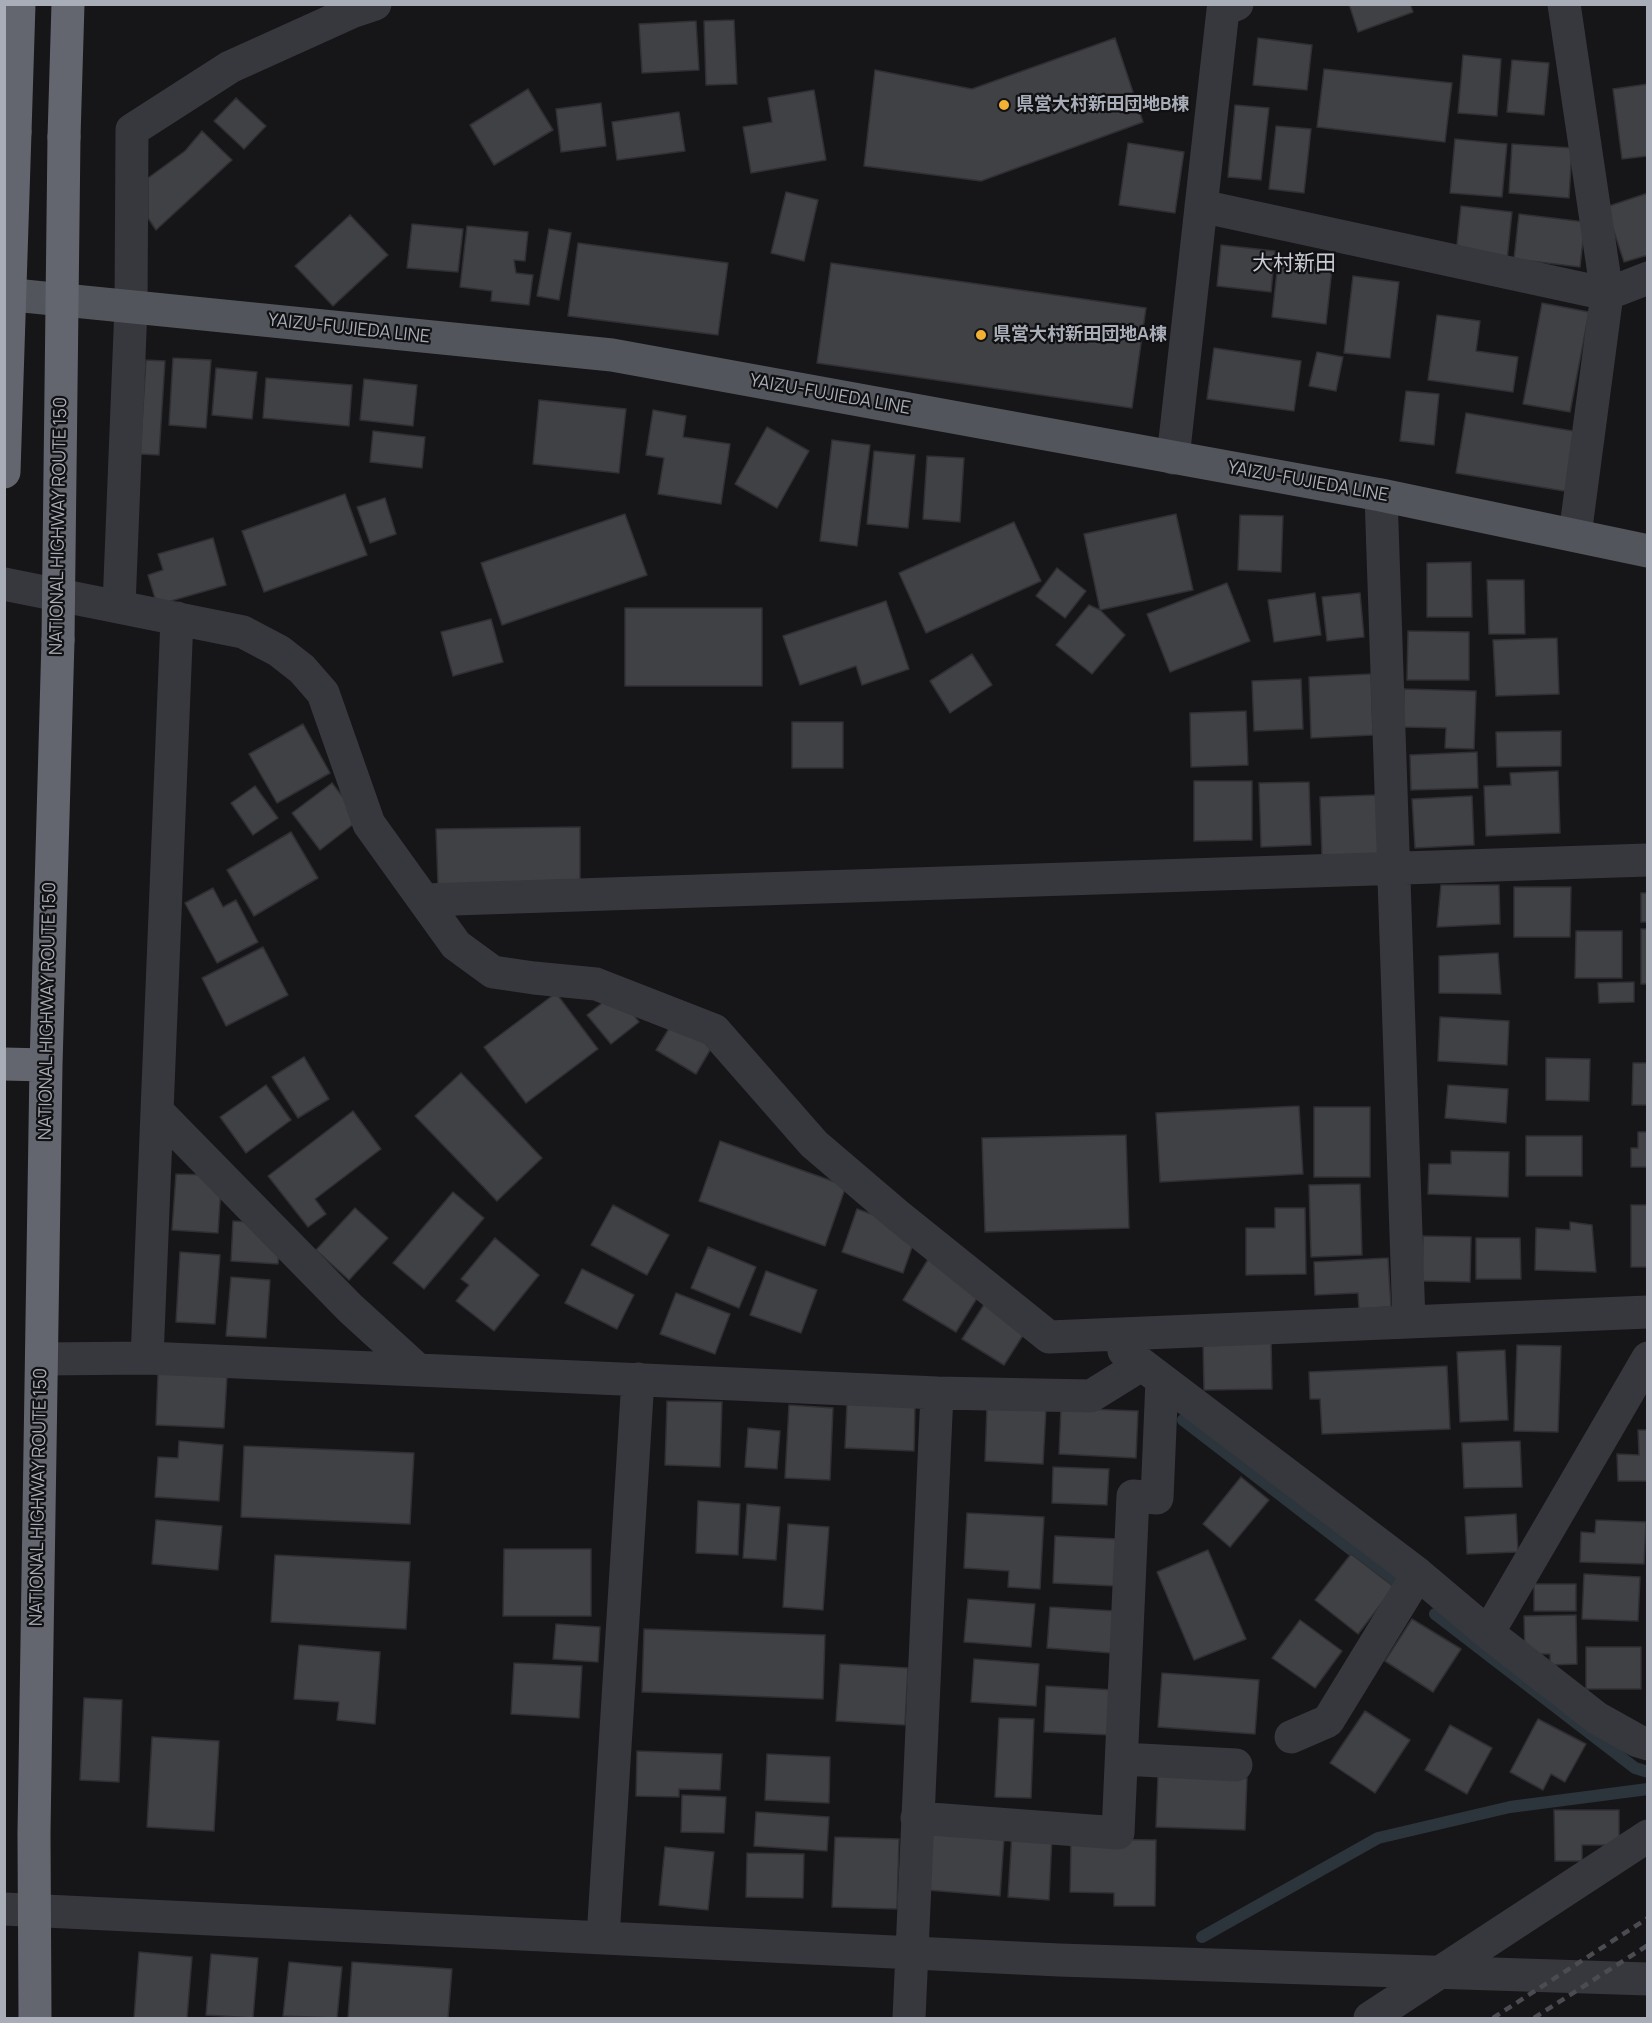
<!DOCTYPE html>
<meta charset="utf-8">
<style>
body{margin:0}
#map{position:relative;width:1652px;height:2023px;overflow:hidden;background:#161618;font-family:Manrope,sans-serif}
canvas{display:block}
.frame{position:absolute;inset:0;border:6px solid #a8adb8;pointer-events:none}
</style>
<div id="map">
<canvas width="1652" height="2023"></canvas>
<div class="frame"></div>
</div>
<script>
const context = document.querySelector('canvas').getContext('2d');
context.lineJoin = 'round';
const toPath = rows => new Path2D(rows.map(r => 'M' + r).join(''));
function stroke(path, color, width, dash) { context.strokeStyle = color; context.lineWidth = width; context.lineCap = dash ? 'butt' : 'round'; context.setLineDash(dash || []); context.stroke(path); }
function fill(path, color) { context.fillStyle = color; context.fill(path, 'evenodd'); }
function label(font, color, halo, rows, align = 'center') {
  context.font = font + ' Manrope,"Noto Sans JP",sans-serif'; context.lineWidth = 4.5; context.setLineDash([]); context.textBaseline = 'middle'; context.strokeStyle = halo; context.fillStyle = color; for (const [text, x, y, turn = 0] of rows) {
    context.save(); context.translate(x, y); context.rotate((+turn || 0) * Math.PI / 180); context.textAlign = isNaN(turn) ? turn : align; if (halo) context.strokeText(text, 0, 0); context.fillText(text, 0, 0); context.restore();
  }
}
const stream = toPath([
 [1183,1420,1392,1581],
 [1435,1614,1635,1768,1648,1772],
 [1202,1937,1378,1838,1510,1807,1648,1789]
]);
const building = toPath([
 [1349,4,1410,4,1413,12,1358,32,1349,4],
 [734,20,737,84,706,85,704,21,734,20],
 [696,21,699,70,642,73,639,24,696,21],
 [1115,38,1143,122,981,181,864,166,875,70,972,89,1115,38],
 [1258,38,1312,45,1307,90,1253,85,1258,38],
 [1463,55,1501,59,1497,116,1458,113,1463,55],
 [1512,60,1549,63,1544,115,1507,112,1512,60],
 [1324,69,1452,83,1445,142,1317,127,1324,69],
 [1648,84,1648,156,1622,159,1613,89,1648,84],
 [528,89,553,130,494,165,470,125,528,89],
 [814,90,826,160,751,173,743,127,772,122,768,98,814,90],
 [236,98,266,126,244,149,214,121,236,98],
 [601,103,606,146,561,152,556,109,601,103],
 [1235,105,1269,108,1261,180,1228,177,1235,105],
 [679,112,685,151,617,160,612,122,679,112],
 [1276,126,1311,129,1304,193,1269,189,1276,126],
 [202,131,232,160,156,230,148,218,148,178,185,151,202,131],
 [1455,139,1507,144,1502,197,1450,193,1455,139],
 [1128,143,1184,152,1175,213,1119,205,1128,143],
 [1512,144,1572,148,1569,198,1509,193,1512,144],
 [786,192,818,200,804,261,771,253,786,192],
 [1648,193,1648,255,1624,262,1606,207,1648,193],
 [1461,206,1512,212,1507,260,1456,254,1461,206],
 [1519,214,1585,222,1580,267,1514,259,1519,214],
 [350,215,388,255,333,306,295,266,350,215],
 [412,224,463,229,458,272,407,268,412,224],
 [467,226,528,232,525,261,514,260,516,273,533,275,529,305,491,301,492,291,460,287,467,226],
 [549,229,571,233,559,300,537,296,549,229],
 [578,243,728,263,718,335,568,316,578,243],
 [1221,245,1275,251,1271,292,1217,286,1221,245],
 [1278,262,1332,269,1326,324,1272,317,1278,262],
 [831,263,1146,308,1132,408,817,363,831,263],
 [1353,276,1399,282,1390,358,1344,353,1353,276],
 [1542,303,1589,312,1570,412,1523,404,1542,303],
 [1437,315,1480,321,1476,351,1518,357,1513,392,1428,380,1437,315],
 [1214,348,1301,361,1294,411,1207,399,1214,348],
 [1317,352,1343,357,1336,391,1309,386,1317,352],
 [173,358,211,360,206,428,169,425,173,358],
 [146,360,165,361,159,455,140,454,146,360],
 [216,368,257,372,252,419,212,415,216,368],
 [266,378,352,385,349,426,263,418,266,378],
 [364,379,417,385,413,426,360,420,364,379],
 [1406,391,1439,394,1434,445,1400,441,1406,391],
 [539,400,626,409,619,473,533,464,539,400],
 [653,410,686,416,683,437,730,444,721,504,658,494,664,458,646,455,653,410],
 [1466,413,1579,432,1570,492,1456,473,1466,413],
 [767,427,809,451,777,508,735,484,767,427],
 [373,431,425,437,422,468,370,462,373,431],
 [832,440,870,445,857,546,820,541,832,440],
 [874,451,915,455,908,528,867,524,874,451],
 [927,456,964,458,960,522,923,519,927,456],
 [345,494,367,555,264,592,242,531,345,494],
 [385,498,396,534,370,543,357,507,385,498],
 [625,514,647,575,502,625,481,563,625,514],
 [1176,514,1193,590,1100,610,1084,534,1176,514],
 [1240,515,1283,516,1281,572,1238,570,1240,515],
 [1014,522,1041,581,926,633,899,573,1014,522],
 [213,538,226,585,157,605,148,575,163,570,158,554,213,538],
 [1471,562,1472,617,1427,617,1427,563,1471,562],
 [1057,568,1086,591,1065,618,1036,596,1057,568],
 [1487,580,1524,580,1525,634,1489,634,1487,580],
 [1227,583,1250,641,1170,672,1147,614,1227,583],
 [1315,593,1321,635,1274,642,1268,600,1315,593],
 [1360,593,1364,637,1327,641,1322,597,1360,593],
 [886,601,909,669,862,685,856,666,800,685,783,636,886,601],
 [1089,605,1100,610,1125,635,1092,674,1056,645,1089,605],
 [625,608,762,608,762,686,625,686,625,608],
 [491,619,503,662,453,676,441,632,491,619],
 [1408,631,1469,632,1469,680,1407,680,1408,631],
 [1557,638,1559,694,1496,696,1493,640,1557,638],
 [972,654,992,685,950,713,930,681,972,654],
 [1371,674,1373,735,1311,738,1309,677,1371,674],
 [1301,679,1303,729,1254,731,1252,681,1301,679],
 [1404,689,1476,691,1474,749,1445,748,1446,728,1403,727,1404,689],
 [1246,711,1248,765,1191,767,1190,713,1246,711],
 [792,722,843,722,843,768,792,768,792,722],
 [303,724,330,773,277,803,249,754,303,724],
 [1561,731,1561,766,1497,767,1496,732,1561,731],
 [1477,752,1478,788,1411,790,1410,755,1477,752],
 [1558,771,1560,833,1486,836,1484,786,1511,785,1510,773,1558,771],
 [1194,781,1252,781,1252,840,1194,841,1194,781],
 [1309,782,1311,845,1261,847,1259,783,1309,782],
 [332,783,360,819,320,850,292,813,332,783],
 [255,786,278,818,253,835,231,803,255,786],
 [1377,795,1379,855,1322,857,1320,797,1377,795],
 [1472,796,1474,845,1415,848,1412,799,1472,796],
 [580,827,580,883,438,885,436,829,580,827],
 [291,832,318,878,254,916,227,870,291,832],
 [1441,885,1499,885,1500,924,1437,927,1441,885],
 [1514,887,1571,887,1570,937,1514,937,1514,887],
 [213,888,223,907,236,900,258,942,217,963,185,903,213,888],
 [1641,893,1648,893,1648,922,1641,922,1641,893],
 [1641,929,1648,929,1648,984,1641,984,1641,929],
 [1576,931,1622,931,1622,978,1575,978,1576,931],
 [263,947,288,995,226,1026,202,978,263,947],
 [1498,953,1501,994,1439,993,1439,956,1498,953],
 [1634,982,1634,1002,1599,1003,1598,983,1634,982],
 [616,992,639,1022,611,1044,587,1015,616,992],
 [556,993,598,1049,526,1103,484,1047,556,993],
 [1440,1017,1509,1021,1507,1065,1438,1061,1440,1017],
 [673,1022,713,1045,696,1074,656,1050,673,1022],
 [304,1057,329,1099,298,1118,272,1077,304,1057],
 [1546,1058,1590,1059,1589,1101,1546,1100,1546,1058],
 [1633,1063,1648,1063,1648,1105,1632,1105,1633,1063],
 [461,1073,542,1158,497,1201,415,1116,461,1073],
 [266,1085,291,1120,246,1153,220,1117,266,1085],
 [1448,1085,1508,1089,1506,1123,1445,1118,1448,1085],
 [1299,1106,1303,1174,1160,1182,1156,1113,1299,1106],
 [1314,1107,1370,1107,1370,1177,1314,1177,1314,1107],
 [353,1111,381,1149,315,1199,326,1214,308,1227,268,1176,353,1111],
 [1638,1132,1648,1132,1648,1167,1631,1167,1631,1148,1638,1148,1638,1132],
 [1126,1135,1129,1228,985,1232,982,1138,1126,1135],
 [1526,1136,1582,1136,1582,1176,1526,1176,1526,1136],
 [720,1141,846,1186,825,1246,699,1201,720,1141],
 [1451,1151,1509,1152,1508,1197,1428,1194,1429,1164,1451,1164,1451,1151],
 [176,1174,209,1175,221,1187,218,1233,172,1230,176,1174],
 [1360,1184,1362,1255,1311,1257,1309,1185,1360,1184],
 [453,1192,484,1218,424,1289,393,1263,453,1192],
 [613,1205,669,1235,647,1275,591,1245,613,1205],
 [1631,1205,1648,1205,1648,1267,1631,1267,1631,1205],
 [355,1208,388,1238,349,1280,316,1250,355,1208],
 [1275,1208,1305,1208,1306,1274,1246,1275,1246,1228,1275,1228,1275,1208],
 [857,1209,918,1230,903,1273,842,1252,857,1209],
 [233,1221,281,1224,278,1264,231,1261,233,1221],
 [1570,1222,1592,1225,1596,1272,1535,1270,1536,1228,1570,1230,1570,1222],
 [1423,1236,1471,1237,1470,1282,1422,1281,1423,1236],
 [495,1238,539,1275,494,1331,456,1301,469,1285,461,1279,495,1238],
 [1476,1238,1520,1238,1521,1279,1476,1279,1476,1238],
 [708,1247,756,1267,739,1308,691,1288,708,1247],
 [180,1252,220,1255,215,1324,176,1322,180,1252],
 [929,1258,982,1290,956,1332,903,1300,929,1258],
 [1388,1258,1391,1307,1359,1309,1358,1293,1315,1295,1314,1262,1388,1258],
 [582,1269,634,1295,617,1329,565,1303,582,1269],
 [766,1271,817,1290,801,1333,750,1315,766,1271],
 [231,1277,270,1280,266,1338,226,1336,231,1277],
 [676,1293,730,1314,715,1354,660,1334,676,1293],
 [987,1300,1029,1326,1004,1365,962,1339,987,1300],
 [1271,1339,1272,1389,1204,1390,1203,1341,1271,1339],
 [1517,1345,1561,1346,1558,1432,1514,1431,1517,1345],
 [1505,1350,1508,1420,1460,1422,1457,1352,1505,1350],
 [1447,1366,1450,1429,1322,1434,1320,1399,1310,1399,1309,1372,1447,1366],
 [158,1373,227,1376,224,1428,156,1425,158,1373],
 [667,1401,722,1402,720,1467,665,1465,667,1401],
 [847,1403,915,1406,914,1451,845,1448,847,1403],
 [789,1405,833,1408,830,1480,785,1478,789,1405],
 [987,1406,1046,1409,1043,1464,985,1461,987,1406],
 [1061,1408,1138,1411,1136,1458,1059,1454,1061,1408],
 [748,1428,780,1431,777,1469,745,1467,748,1428],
 [1638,1430,1648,1430,1648,1481,1618,1481,1617,1454,1639,1455,1638,1430],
 [179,1441,223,1445,219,1501,155,1497,158,1457,178,1458,179,1441],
 [1520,1441,1522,1487,1464,1488,1462,1443,1520,1441],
 [244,1446,414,1453,410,1524,241,1517,244,1446],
 [1053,1467,1109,1469,1107,1505,1052,1503,1053,1467],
 [1241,1477,1269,1500,1230,1547,1203,1524,1241,1477],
 [698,1501,740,1504,738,1555,696,1553,698,1501],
 [747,1504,780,1507,776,1560,743,1558,747,1504],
 [967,1513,1044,1517,1040,1589,1008,1587,1009,1571,964,1568,967,1513],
 [1516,1514,1518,1552,1467,1554,1465,1517,1516,1514],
 [156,1520,222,1526,218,1570,152,1564,156,1520],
 [1596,1520,1646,1522,1644,1564,1580,1562,1581,1532,1595,1533,1596,1520],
 [788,1524,829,1527,823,1610,783,1607,788,1524],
 [1055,1536,1118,1539,1116,1586,1053,1583,1055,1536],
 [504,1549,591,1549,591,1616,503,1616,504,1549],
 [1208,1550,1246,1639,1194,1660,1157,1572,1208,1550],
 [1351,1554,1394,1587,1358,1634,1315,1600,1351,1554],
 [275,1555,410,1562,406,1629,271,1622,275,1555],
 [1584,1574,1640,1577,1638,1621,1582,1619,1584,1574],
 [1534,1584,1576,1584,1576,1611,1534,1611,1534,1584],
 [968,1599,1035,1604,1031,1647,964,1642,968,1599],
 [1050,1607,1115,1611,1112,1653,1047,1648,1050,1607],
 [1576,1615,1577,1664,1550,1665,1550,1654,1525,1654,1524,1616,1576,1615],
 [1412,1619,1461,1649,1433,1692,1385,1661,1412,1619],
 [1300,1620,1342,1651,1315,1688,1272,1658,1300,1620],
 [556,1624,600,1627,598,1662,553,1659,556,1624],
 [644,1629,825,1635,823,1699,642,1692,644,1629],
 [299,1645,380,1652,375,1724,337,1720,339,1702,294,1699,299,1645],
 [1586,1647,1641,1647,1641,1689,1586,1689,1586,1647],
 [974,1659,1039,1664,1036,1706,971,1702,974,1659],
 [514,1663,582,1666,579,1718,511,1714,514,1663],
 [840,1664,908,1668,905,1725,836,1721,840,1664],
 [1162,1673,1259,1680,1255,1734,1158,1727,1162,1673],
 [1046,1686,1114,1690,1111,1735,1044,1732,1046,1686],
 [84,1698,122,1700,119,1782,80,1780,84,1698],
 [1365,1711,1410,1740,1375,1793,1330,1763,1365,1711],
 [999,1718,1034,1719,1031,1798,995,1797,999,1718],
 [1538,1719,1586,1744,1565,1782,1551,1774,1543,1790,1510,1772,1538,1719],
 [1450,1725,1492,1748,1467,1794,1425,1770,1450,1725],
 [152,1737,219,1741,214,1831,147,1827,152,1737],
 [637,1751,722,1754,720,1790,679,1789,679,1797,636,1796,637,1751],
 [767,1754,830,1757,829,1803,765,1800,767,1754],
 [1158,1775,1247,1778,1245,1830,1156,1827,1158,1775],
 [682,1795,726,1797,724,1833,681,1832,682,1795],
 [1554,1810,1619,1810,1619,1845,1582,1845,1582,1861,1555,1861,1554,1810],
 [756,1812,829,1817,827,1851,754,1846,756,1812],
 [932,1833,1004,1839,1000,1896,927,1890,932,1833],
 [1012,1833,1052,1836,1049,1900,1008,1897,1012,1833],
 [835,1837,899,1839,897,1909,832,1907,835,1837],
 [1071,1839,1156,1840,1155,1906,1114,1906,1114,1893,1070,1892,1071,1839],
 [665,1847,714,1852,708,1910,659,1905,665,1847],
 [747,1853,804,1854,803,1898,746,1897,747,1853],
 [139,1952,192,1957,187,2018,134,2018,139,1952],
 [211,1954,258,1958,253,2018,206,2015,211,1954],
 [289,1962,342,1967,337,2018,283,2016,289,1962],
 [352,1962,452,1969,448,2018,348,2018,352,1962]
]);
const minor = toPath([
 [1564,4,1607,294,1575,535],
 [1201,206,1607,294,1648,278],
 [1173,458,1223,10,1237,4],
 [1381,495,1409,1322],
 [4,584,243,632,279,651,302,669,323,693,369,824,456,945,493,972,534,978,596,984,714,1030,814,1144,896,1214,1049,1337,1648,1312],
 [119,606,131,307,132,130,230,67,354,11,375,4],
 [424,900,1648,860],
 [157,1111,350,1308,418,1370],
 [1124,1351,1418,1574,1488,1633,1597,1718,1638,1741,1648,1744],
 [147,1358,177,618],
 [42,1359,147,1358,937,1393,1091,1396,1141,1365],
 [1488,1633,1648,1358],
 [1291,1737,1328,1721,1418,1574],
 [1122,1759,1236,1765],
 [917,1818,1118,1833,1133,1496,1157,1498,1162,1380],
 [4,1909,1059,1960,1648,1979],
 [603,1938,638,1379],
 [909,2018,937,1393],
 [1370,2018,1648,1836]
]);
const major = toPath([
 [4,294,612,355,1381,495,1648,551]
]);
const highway = toPath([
 [15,132,19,4],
 [64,137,68,4],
 [4,1064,46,1065],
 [35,2018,34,1833,46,1065,58,640]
]);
const rail = toPath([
 [1493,2018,1648,1918],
 [1534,2018,1648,1945]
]);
const highwayBridge = toPath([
 [4,472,15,132],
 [58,640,64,137]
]);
const markers = [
 [1004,105,6,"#f2b134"],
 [981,335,6,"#f2b134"]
];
const poiNames = [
 ["県営大村新田団地B棟",1016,105],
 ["県営大村新田団地A棟",993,335]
];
const streetNames = [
 ["YAIZU-FUJIEDA LINE",349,329,6],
 ["YAIZU-FUJIEDA LINE",830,395,10],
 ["YAIZU-FUJIEDA LINE",1308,482,10],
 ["NATIONAL HIGHWAY ROUTE 150",59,526,-89],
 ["NATIONAL HIGHWAY ROUTE 150",48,1011,-89],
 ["NATIONAL HIGHWAY ROUTE 150",39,1497,-89]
];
const quarterNames = [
 ["大村新田",1294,264]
];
stroke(stream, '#2c353c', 12);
fill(building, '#404145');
stroke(building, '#303034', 1.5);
stroke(minor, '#37383d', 33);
stroke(major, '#53555c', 33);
stroke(highway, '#63666e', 33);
stroke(rail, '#4a4c52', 4.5, [8, 6]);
stroke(highwayBridge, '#63666e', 33);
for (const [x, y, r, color] of markers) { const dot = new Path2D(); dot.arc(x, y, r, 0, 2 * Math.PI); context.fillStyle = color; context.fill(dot); stroke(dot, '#111113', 2); }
label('bold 18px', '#a8adb8', '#111113', poiNames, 'left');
label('18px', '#a8adb8', '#111113', streetNames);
label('21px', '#c9ccd4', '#111113', quarterNames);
</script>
